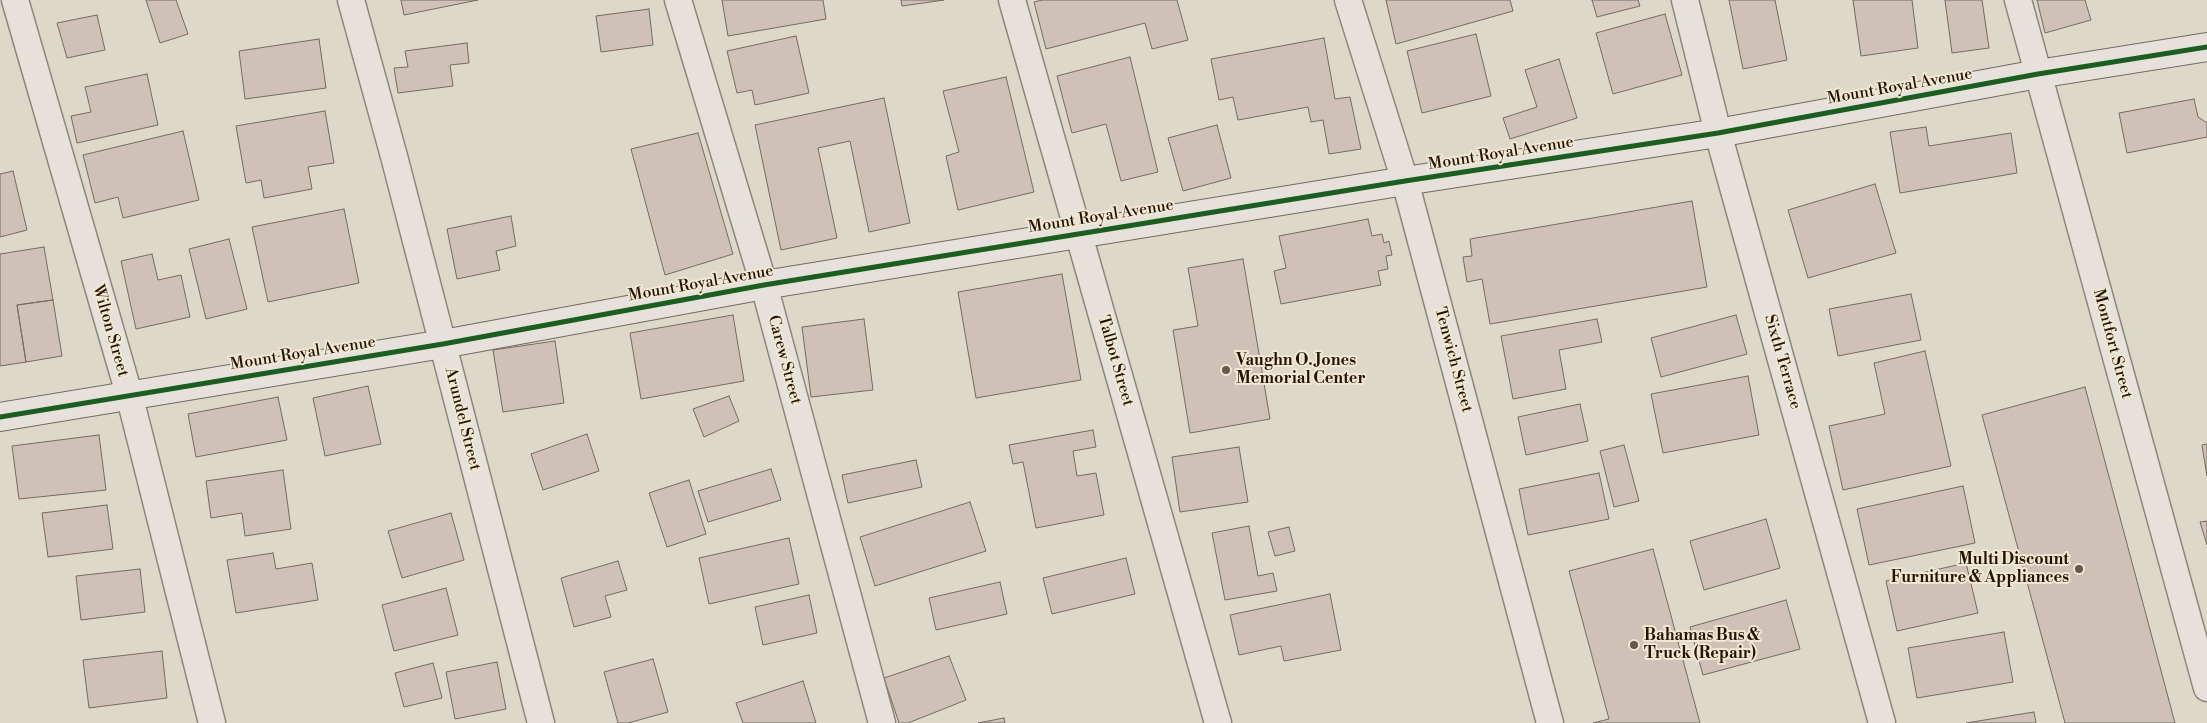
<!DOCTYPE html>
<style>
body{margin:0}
canvas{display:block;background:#ded8c8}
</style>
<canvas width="2207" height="723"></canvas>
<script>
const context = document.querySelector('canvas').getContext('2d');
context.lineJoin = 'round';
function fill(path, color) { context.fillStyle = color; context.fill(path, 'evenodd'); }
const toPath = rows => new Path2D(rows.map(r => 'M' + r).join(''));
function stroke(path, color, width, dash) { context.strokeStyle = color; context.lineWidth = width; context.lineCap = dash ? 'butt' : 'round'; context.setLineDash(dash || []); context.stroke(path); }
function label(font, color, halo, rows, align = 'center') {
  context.font = font + ' "Libre Bodoni",serif'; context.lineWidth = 4; context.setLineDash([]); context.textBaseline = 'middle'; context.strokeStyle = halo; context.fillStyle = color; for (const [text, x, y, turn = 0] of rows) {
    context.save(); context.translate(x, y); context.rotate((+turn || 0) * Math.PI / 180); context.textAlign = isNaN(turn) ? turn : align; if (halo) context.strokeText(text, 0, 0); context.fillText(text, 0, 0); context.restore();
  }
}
const building = toPath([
 [146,0,176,0,188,34,160,43,146,0],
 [401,0,478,0,404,15,401,0],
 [722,0,823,0,826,19,728,36,722,0],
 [901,0,944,0,902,6,901,0],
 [1042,0,1177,0,1188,40,1152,49,1145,23,1046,49,1034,2,1042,0],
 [1386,0,1510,0,1513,11,1396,44,1386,0],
 [1592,0,1638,0,1640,6,1597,17,1592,0],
 [1729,0,1775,0,1787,60,1743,69,1729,0],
 [1853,0,1912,0,1918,48,1861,56,1853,0],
 [1945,0,1982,0,1989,48,1952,53,1945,0],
 [2037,0,2085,0,2091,20,2045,33,2037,0],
 [649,9,653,45,601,52,596,16,649,9],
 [1665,14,1682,75,1613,94,1596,33,1665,14],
 [97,15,105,50,67,58,57,23,97,15],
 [1476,34,1491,96,1422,113,1407,51,1476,34],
 [796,36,809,93,755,105,752,90,737,93,727,51,796,36],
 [1324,38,1335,99,1350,97,1361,149,1329,154,1323,120,1311,122,1308,107,1238,120,1233,97,1219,100,1211,59,1324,38],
 [319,39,326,88,245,99,239,51,319,39],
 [467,43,469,63,450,65,453,86,398,93,394,68,408,67,405,51,467,43],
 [1130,57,1158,172,1121,181,1106,124,1072,133,1057,76,1130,57],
 [1559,59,1577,118,1510,139,1503,118,1537,107,1525,70,1559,59],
 [147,74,158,125,77,143,71,116,91,112,85,87,147,74],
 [1006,77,1034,192,958,210,946,156,959,152,943,91,1006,77],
 [884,98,910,223,869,232,850,141,818,148,837,238,781,250,755,125,884,98],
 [2194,99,2198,117,2207,123,2207,137,2127,153,2119,113,2194,99],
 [325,111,334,163,308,167,312,189,264,198,261,180,246,183,236,126,325,111],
 [1217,125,1231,178,1183,191,1168,138,1217,125],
 [1926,127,1929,146,2011,133,2017,173,1900,193,1890,132,1926,127],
 [183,131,199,200,123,218,118,197,95,203,83,155,183,131],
 [698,133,733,254,665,275,631,149,698,133],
 [13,171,27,230,0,237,0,174,13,171],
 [1875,184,1896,253,1808,278,1788,210,1875,184],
 [1692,201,1707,287,1490,324,1482,279,1467,282,1463,257,1472,256,1470,239,1692,201],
 [344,209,359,283,268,302,252,227,344,209],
 [511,216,516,246,496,251,500,270,457,279,447,229,511,216],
 [1368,219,1372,236,1382,234,1384,243,1389,241,1392,255,1386,256,1388,269,1378,271,1381,285,1281,304,1274,271,1286,268,1279,236,1368,219],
 [229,239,247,309,206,319,189,249,229,239],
 [44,247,53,300,17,305,26,362,0,366,0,254,44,247],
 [152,254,158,280,181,275,190,317,136,329,121,261,152,254],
 [1243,259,1270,419,1190,433,1173,330,1198,326,1188,268,1243,259],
 [1062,274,1081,380,976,398,958,292,1062,274],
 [1911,294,1921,340,1838,356,1829,309,1911,294],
 [53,300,62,356,26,362,17,305,53,300],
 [733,315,744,381,641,399,630,333,733,315],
 [1736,315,1747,354,1661,377,1651,338,1736,315],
 [864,319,873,390,811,397,802,327,864,319],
 [1597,319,1602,342,1559,350,1566,389,1513,399,1501,336,1597,319],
 [555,341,564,403,503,412,493,350,555,341],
 [1925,351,1951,466,1843,490,1829,426,1885,414,1874,363,1925,351],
 [1748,376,1759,435,1663,453,1651,394,1748,376],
 [368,386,381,444,325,456,313,398,368,386],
 [2085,387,2175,723,2065,723,1982,415,2085,387],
 [729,396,739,421,704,437,693,409,729,396],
 [278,397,287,440,196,457,188,414,278,397],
 [1580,404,1588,441,1526,455,1518,417,1580,404],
 [1093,430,1096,447,1073,451,1077,476,1096,473,1104,515,1036,528,1023,462,1013,464,1009,445,1093,430],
 [587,434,599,471,543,490,531,454,587,434],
 [99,435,106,490,19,499,12,446,99,435],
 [2207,444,2207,476,2202,445,2207,444],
 [1624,445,1639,501,1614,507,1600,451,1624,445],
 [1239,447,1248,502,1180,512,1172,457,1239,447],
 [916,460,922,487,848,503,842,475,916,460],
 [771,469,781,500,708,522,698,491,771,469],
 [283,470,291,529,245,536,242,513,211,518,206,481,283,470],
 [1599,473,1609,519,1528,535,1519,489,1599,473],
 [689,480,706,534,667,547,649,493,689,480],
 [1963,486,1975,543,1869,565,1857,509,1963,486],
 [970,502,986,551,875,586,860,537,970,502],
 [107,505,113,549,48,557,42,513,107,505],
 [451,513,464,560,402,578,388,531,451,513],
 [1766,519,1780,568,1704,590,1690,541,1766,519],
 [2207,521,2207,545,2200,522,2207,521],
 [1249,526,1258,576,1273,573,1277,591,1225,600,1212,533,1249,526],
 [1289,527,1295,551,1275,556,1268,532,1289,527],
 [789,538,799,584,709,604,699,558,789,538],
 [1653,549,1700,723,1593,723,1609,719,1569,571,1653,549],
 [273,553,276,569,312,563,318,600,236,613,227,560,273,553],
 [1126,558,1135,594,1052,614,1043,578,1126,558],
 [618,561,627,590,605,596,611,617,574,627,561,578,618,561],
 [1966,563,1978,613,1897,631,1886,581,1966,563],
 [140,569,145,612,81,620,76,576,140,569],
 [1000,582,1007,614,936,630,929,598,1000,582],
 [446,588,458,635,394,651,382,605,446,588],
 [1330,594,1341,650,1284,661,1281,646,1239,655,1230,615,1330,594],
 [809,595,817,633,763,645,755,607,809,595],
 [1786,600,1800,649,1703,675,1690,627,1786,600],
 [2004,632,2013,682,1917,698,1908,648,2004,632],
 [162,651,167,698,89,708,83,660,162,651],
 [949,656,966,700,908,723,899,723,884,678,949,656],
 [653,659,668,712,628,723,618,723,604,672,653,659],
 [497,662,506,709,455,719,446,672,497,662],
 [433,663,442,698,404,707,395,673,433,663],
 [803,681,816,723,743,723,736,703,803,681],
 [2034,712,2036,723,1966,723,2034,712],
 [1004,718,1005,723,978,723,1004,718]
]);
const street = toPath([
 [15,0,129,394,212,723],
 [351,0,395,160,541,723],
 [678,0,764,285,882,723],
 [1012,0,1218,723],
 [1348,0,1405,181,1550,723],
 [1685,0,1718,133,1882,723],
 [2018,0,2207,688]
]);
const secondary = toPath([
 [0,417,443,344,764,285,1405,181,1718,133,2038,74,2207,47]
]);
const cycleway = toPath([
 [0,417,443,344,764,285,1405,181,1718,133,2038,74,2207,47]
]);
const markers = [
 [1226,370,5,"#655947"],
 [2079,569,5,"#655947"],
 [1634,645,5,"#655947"]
];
const streetNames = [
 ["Mount Royal Avenue",1900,87,-10],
 ["Mount Royal Avenue",1501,154,-9],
 ["Mount Royal Avenue",1101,217,-9],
 ["Mount Royal Avenue",701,284,-10],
 ["Wilton Street",110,331,74],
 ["Montfort Street",2112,344,75],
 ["Mount Royal Avenue",303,354,-9],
 ["Carew Street",784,360,75],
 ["Tenwich Street",1453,360,75],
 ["Talbot Street",1115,361,74],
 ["Sixth Terrace",1782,362,74],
 ["Arundel Street",462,419,76]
];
const poiNames = [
 ["Vaughn O. Jones",1236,361],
 ["Memorial Center",1236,379],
 ["Multi Discount",2069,560,"right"],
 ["Furniture & Appliances",2069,578,"right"],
 ["Bahamas Bus &",1644,636],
 ["Truck (Repair)",1644,654]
];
fill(building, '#d0c1b7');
stroke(building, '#726c61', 1);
stroke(street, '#8c877b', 29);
stroke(secondary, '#726c61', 30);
stroke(street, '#e6e2db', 26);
stroke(secondary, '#e6e2db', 28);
stroke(cycleway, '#1b5e20', 5);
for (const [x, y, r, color] of markers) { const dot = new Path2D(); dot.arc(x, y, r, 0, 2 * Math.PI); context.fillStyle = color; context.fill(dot); stroke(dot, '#f0e8d5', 2); }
label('16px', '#241401', '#f0e8d5', streetNames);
label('bold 16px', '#241401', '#f0e8d5', poiNames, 'left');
</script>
